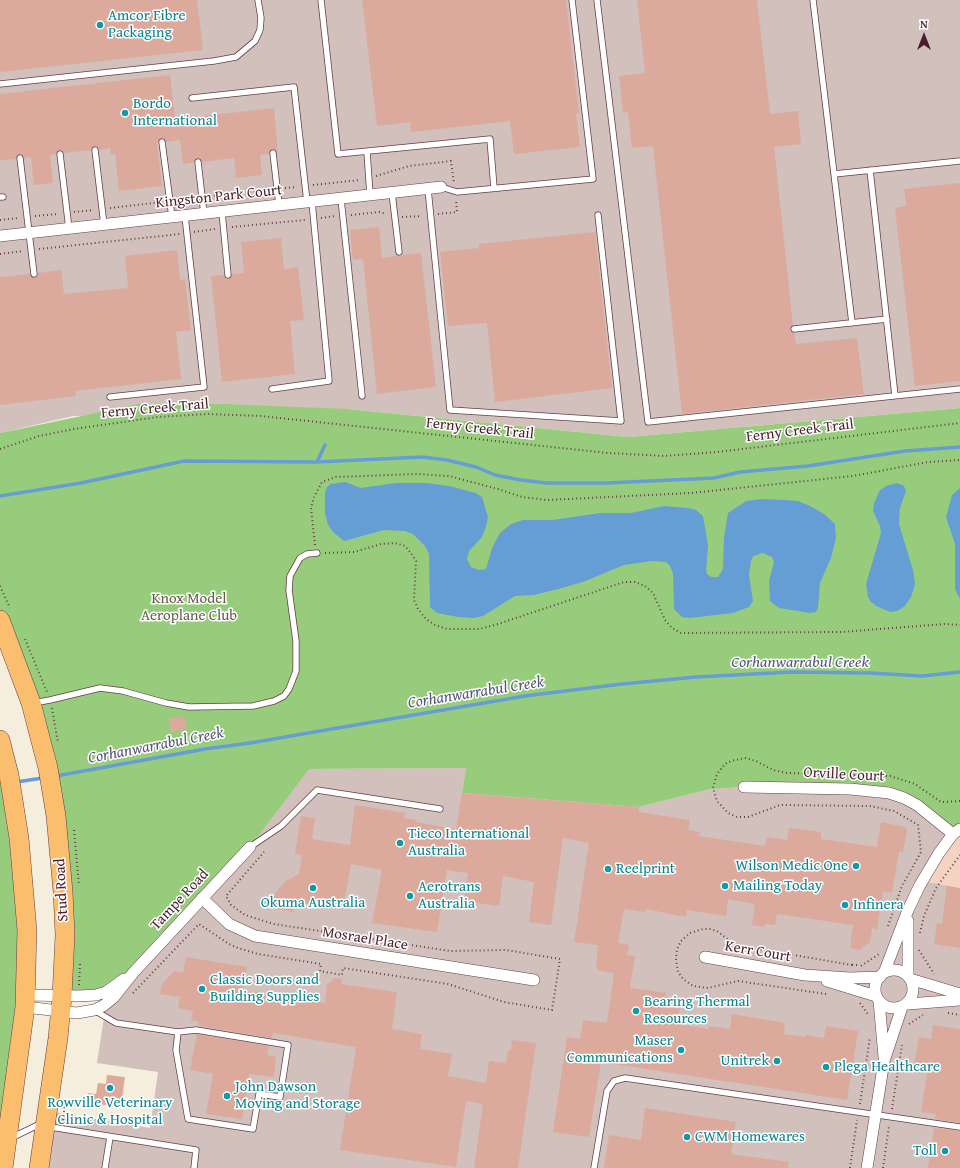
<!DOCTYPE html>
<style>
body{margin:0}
#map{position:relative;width:960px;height:1168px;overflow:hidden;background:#f5eedd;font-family:"Gentium Book Plus",serif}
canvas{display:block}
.north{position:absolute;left:904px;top:16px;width:40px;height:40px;-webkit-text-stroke:3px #fff;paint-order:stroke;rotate:0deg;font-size:11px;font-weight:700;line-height:16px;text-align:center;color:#4a1f2b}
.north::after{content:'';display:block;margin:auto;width:14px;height:18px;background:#4a1f2b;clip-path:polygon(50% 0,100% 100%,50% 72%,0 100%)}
</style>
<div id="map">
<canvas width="960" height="1168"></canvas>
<div class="north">N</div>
</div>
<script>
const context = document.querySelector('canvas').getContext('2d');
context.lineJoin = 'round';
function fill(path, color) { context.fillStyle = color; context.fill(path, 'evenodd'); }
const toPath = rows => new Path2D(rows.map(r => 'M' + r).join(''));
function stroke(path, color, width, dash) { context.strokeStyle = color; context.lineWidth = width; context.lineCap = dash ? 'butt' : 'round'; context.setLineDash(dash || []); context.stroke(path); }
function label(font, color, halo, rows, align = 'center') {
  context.font = font + ' "Gentium Book Plus",serif'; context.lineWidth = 3; context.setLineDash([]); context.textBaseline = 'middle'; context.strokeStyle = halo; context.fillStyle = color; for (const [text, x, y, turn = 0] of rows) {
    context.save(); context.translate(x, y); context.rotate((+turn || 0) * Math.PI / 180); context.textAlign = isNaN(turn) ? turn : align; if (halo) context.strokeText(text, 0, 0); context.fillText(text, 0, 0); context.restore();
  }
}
const built = toPath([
 [960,829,960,888,922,881]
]);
const industrial = toPath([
 [0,0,960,0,960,408,628,437,348,409,73,416,0,433],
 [466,768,462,793,639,807,711,789,744,787,889,793,953,834,922,881,960,888,960,1168,39,1168,47,1111,150,1128,158,1072,97,1063,106,1004,250,847,308,769]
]);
const green = toPath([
 [139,404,223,404,348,409,628,437,960,408,960,829,953,834,904,798,744,787,711,789,639,807,462,793,466,768,309,769,250,847,133,973,106,992,62,996,56,816,0,620,0,433],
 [0,740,27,930,0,1149]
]);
const water = toPath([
 [345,482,361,488,396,483,427,483,449,486,476,493,482,497,488,517,486,527,482,537,469,551,467,559,471,567,479,570,486,569,492,548,500,533,511,524,523,520,553,520,600,513,631,513,664,506,688,508,696,510,703,516,708,545,706,571,707,574,711,577,718,577,723,569,724,537,728,513,746,501,762,499,784,500,798,501,810,506,824,514,835,524,836,538,831,558,820,583,818,608,816,612,810,613,779,608,770,601,769,581,774,562,772,557,763,553,753,556,751,561,749,575,753,601,749,607,733,613,690,618,682,617,674,609,673,574,670,566,666,562,652,561,624,565,583,582,558,589,534,595,515,596,483,616,474,618,458,617,437,613,430,607,429,554,425,546,413,534,405,531,384,530,344,541,333,532,328,525,325,513,325,493,327,487,331,484],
 [897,483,904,486,906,491,900,508,899,524,913,570,915,584,911,597,905,606,897,611,890,612,876,606,871,602,868,597,866,584,881,533,880,526,873,511,874,503,880,490,886,486],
 [960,488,960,599,955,589,955,544,946,517,952,495]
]);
const stream = toPath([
 [317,462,422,457,447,460,476,467,495,475,521,480,546,483,607,483,714,478,740,472,808,466,905,451,960,447],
 [0,496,81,483,184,461,317,462,325,445],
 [56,776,205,749,250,743,525,696,622,684,696,677,792,672,870,673,922,676,960,672],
 [16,782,43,778]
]);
const building = toPath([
 [0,0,197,0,203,50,0,72],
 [362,0,566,0,579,113,576,113,580,147,514,154,510,121,411,132,410,122,377,126],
 [637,0,757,0,770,114,798,111,801,144,774,147,793,325,790,330,794,333,796,344,857,338,864,394,682,414,653,146,632,148,628,112,623,113,619,76,645,73],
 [170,75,175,119,274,108,278,153,273,149,269,154,260,155,262,175,236,178,234,158,202,162,198,158,194,162,183,164,180,140,166,142,162,138,157,143,162,186,119,191,115,154,111,154,110,148,99,150,96,146,92,147,91,150,64,153,60,150,56,154,50,155,53,183,34,185,31,157,24,158,20,154,16,159,0,160,0,94],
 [960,183,960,381,915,386,895,208,906,206,904,189],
 [379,227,382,258,421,253,436,387,377,394,363,259,353,260,350,230],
 [595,232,612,388,495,402,487,323,448,326,440,252,479,248,479,244],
 [281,238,284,269,298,267,304,320,290,321,295,374,222,382,211,276,224,275,226,279,229,279,232,274,244,273,241,242],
 [177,250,180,280,185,279,191,330,176,332,181,379,75,391,76,396,0,405,0,277,30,274,34,278,38,276,38,273,61,270,64,294,128,288,125,256],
 [184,716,187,729,171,732,168,719],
 [462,793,639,807,639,812,690,820,688,830,700,832,699,836,765,846,767,837,787,840,789,828,821,832,821,839,877,847,881,822,905,827,907,830,903,852,899,851,892,893,883,891,877,929,872,928,870,942,859,950,850,948,853,925,777,914,775,925,765,924,764,927,752,925,755,904,728,899,726,916,687,910,686,917,646,909,645,912,624,909,618,943,629,945,627,955,635,956,630,988,666,993,665,998,681,1001,677,1024,708,1029,709,1026,730,1029,732,1014,785,1023,784,1034,805,1037,806,1035,824,1038,826,1026,858,1031,847,1100,601,1062,589,1137,553,1132,567,1037,580,1039,583,1020,607,1023,614,973,600,971,596,968,598,945,574,942,589,843,563,838,551,925,529,922,534,882,503,876,499,906,464,901,468,873,447,870,437,932,372,923,382,870,351,864,343,909,295,902,293,912,272,908,270,906,269,903,275,896,275,893,286,881,299,874,302,855,295,853,301,816,315,818,312,839,350,845,355,805,405,813,404,818,417,820,416,822,456,829],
 [947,886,960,888,960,948,934,944,937,923,942,924],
 [186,957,247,967,243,991,266,994,265,1001,287,1005,289,997,325,1003,327,984,332,981,333,978,342,979,341,984,397,992,392,1029,422,1034,420,1049,452,1054,448,1076,486,1083,489,1061,506,1063,508,1050,511,1050,512,1040,536,1043,518,1168,474,1168,483,1104,466,1101,456,1167,340,1150,356,1047,273,1033,272,1038,198,1026,199,1022,191,1020,193,1011,178,1008,180,997,160,994,162,984,174,971,183,973],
 [933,1025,960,1029,960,1123,935,1119,936,1114,921,1112,928,1067,914,1065,919,1037,931,1039],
 [197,1034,269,1046,267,1055,276,1057,274,1077,249,1074,242,1119,206,1114,213,1074,190,1070],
 [107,1075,125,1077,122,1099,114,1098,114,1106,87,1103,88,1093,96,1094,98,1083,106,1084],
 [645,1108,736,1122,731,1154,789,1162,788,1168,604,1168,609,1135,641,1140],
 [934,1128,960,1131,960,1168,928,1168]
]);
const path = toPath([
 [376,176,409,166,451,161,454,183],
 [313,185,360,180],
 [285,188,297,187],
 [210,196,269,190],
 [178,200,193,198],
 [110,208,162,202],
 [74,212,94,210],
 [438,214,457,212,456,200],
 [351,215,379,212,386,214],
 [35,216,58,214],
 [402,217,422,216],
 [321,218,335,216],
 [0,220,18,218],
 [232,227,305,220],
 [194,232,215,229],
 [39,249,180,234],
 [0,254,23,251],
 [0,449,39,436,74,429,158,417,207,414,261,416,608,453,665,456,717,452,960,423],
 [315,545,311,508,314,497,322,482,336,477,417,474,449,476,498,489,522,497,547,500,691,493,853,476,928,462,960,460],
 [325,553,354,552,381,544,395,543,405,546,411,553,416,561,414,600,418,609,426,619,435,625,447,629,479,629,495,625,624,582,635,582,645,586,653,593,665,620,672,628,681,633,841,632,945,624,960,625],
 [0,586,10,608],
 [25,639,47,692],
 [52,708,58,743],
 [74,830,79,885],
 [888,926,902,886,921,852,918,825,894,811,870,806,780,805,748,817,737,817,728,813,717,801,713,788,717,774,725,764,731,761,745,758,756,761,773,770,787,773,890,776,915,784,941,802,960,801],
 [920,933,924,916,936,888,960,855],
 [919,950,934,974],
 [852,965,857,965],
 [861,966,879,954],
 [79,985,80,964],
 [133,993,199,924,229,944,238,948,258,954,321,964,320,971,342,975,343,968,448,984,504,1002,552,1010,560,959,506,950,450,951,274,924,245,915,231,905,226,896,264,852],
 [826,994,738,981,708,988,693,986,683,979,678,972,676,960,677,949,681,941,690,933,703,929,710,929,717,931,730,941,741,946,852,965],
 [860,1003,869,1016],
 [948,1013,960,1015],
 [909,1024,923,1015],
 [860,1104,870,1037],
 [892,1109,902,1045],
 [63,1120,66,1097],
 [850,1168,857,1120],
 [883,1168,889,1126]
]);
const service = toPath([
 [321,0,338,154,490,139,494,188],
 [597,0,648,422,960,389],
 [813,0,852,323],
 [0,84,214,61,236,57,255,41,260,30,261,18,258,0],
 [192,98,294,87,307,202],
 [162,142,172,217],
 [95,150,104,225],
 [367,152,370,195],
 [273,153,279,205],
 [60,154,69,229],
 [20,158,34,274],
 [198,162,204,214],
 [870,170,895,396],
 [834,174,960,161],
 [441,187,457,192,593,179,572,0],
 [428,189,450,410,621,421,598,215],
 [392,193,399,252],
 [0,197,3,197],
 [341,199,362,396],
 [222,212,228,275],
 [794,329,887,319],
 [272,389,329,381,312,202],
 [110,397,204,387,185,216],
 [33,703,50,700,100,688,123,691,166,703,189,707,253,706,274,701,284,696,289,689,296,671,296,641,289,590,290,576,300,558,307,554,317,553],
 [250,847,281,826,317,790,440,809],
 [94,1010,116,1023,178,1032,196,1030,288,1045,280,1097,259,1094,253,1129,188,1119,176,1050,178,1032],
 [11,1138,38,1125,196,1150,194,1168],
 [105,1168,110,1137],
 [594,1168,607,1091,614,1081,625,1078,960,1127]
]);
const minor = toPath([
 [0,236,441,187],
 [744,787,850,789,889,793,904,798,917,805,953,834],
 [202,898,229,924,255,936,534,980],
 [908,921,908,975],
 [705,957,805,975,850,978,880,977],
 '875 989a19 19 0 1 1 38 0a19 19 0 1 1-38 0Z',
 [884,973,908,910,920,885,939,853,953,834,960,829],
 [910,979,960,994],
 [827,981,876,996],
 [25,995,79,996,96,995,106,992,124,979],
 [879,1001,884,1057],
 [908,1004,960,1000],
 [25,1007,77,1013,94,1010,103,1006,114,997,133,973,250,847],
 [867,1168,884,1061,902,1007]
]);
const trunk = toPath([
 [0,620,31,703,48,768,56,816,63,892,65,935,62,996,58,1038,39,1168],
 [0,740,9,775,19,838,27,930,25,1007,3,1168]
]);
const markers = [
 [100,25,4,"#0f9aa8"],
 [125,113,4,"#0f9aa8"],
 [400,843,4,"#0f9aa8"],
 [856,866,4,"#0f9aa8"],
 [608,869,4,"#0f9aa8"],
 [725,886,4,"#0f9aa8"],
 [313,888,4,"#0f9aa8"],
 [410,896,4,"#0f9aa8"],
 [845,905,4,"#0f9aa8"],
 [202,989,4,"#0f9aa8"],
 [636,1011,4,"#0f9aa8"],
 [681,1050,4,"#0f9aa8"],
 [777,1061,4,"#0f9aa8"],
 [826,1067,4,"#0f9aa8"],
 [110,1088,4,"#0f9aa8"],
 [227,1096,4,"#0f9aa8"],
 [687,1137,4,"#0f9aa8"],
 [945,1151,4,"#0f9aa8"]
];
const cultureNames = [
 ["Amcor Fibre",108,16],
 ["Packaging",108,33],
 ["Bordo",133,104],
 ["International",133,121],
 ["Tieco International",408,834],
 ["Australia",408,851],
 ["Wilson Medic One",848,866,"right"],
 ["Reelprint",616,869],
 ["Mailing Today",733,886],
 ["Aerotrans",418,887],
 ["Australia",418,904],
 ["Okuma Australia",313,903,"center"],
 ["Infinera",853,905],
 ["Classic Doors and",210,980],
 ["Building Supplies",210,997],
 ["Bearing Thermal",644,1002],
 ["Resources",644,1019],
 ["Maser",673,1041,"right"],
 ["Communications",673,1058,"right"],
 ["Unitrek",769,1061,"right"],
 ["Plega Healthcare",834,1067],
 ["John Dawson",235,1087],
 ["Moving and Storage",235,1104],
 ["Rowville Veterinary",110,1103,"center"],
 ["Clinic & Hospital",110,1120,"center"],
 ["CWM Homewares",695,1137],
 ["Toll",937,1151,"right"]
];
const streetNames = [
 ["Kingston Park Court",219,197,-6],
 ["Ferny Creek Trail",155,409,-5],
 ["Ferny Creek Trail",480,429,6],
 ["Ferny Creek Trail",800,431,-7],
 ["Orville Court",844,775,3],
 ["Stud Road",62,890,-93],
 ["Tampe Road",180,900,-47],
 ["Mosrael Place",365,939,9],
 ["Kerr Court",758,952,10]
];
const parkNames = [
 ["Knox Model",189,599],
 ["Aeroplane Club",189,616]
];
const waterNames = [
 ["Corhanwarrabul Creek",800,663],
 ["Corhanwarrabul Creek",476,693,-9],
 ["Corhanwarrabul Creek",156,746,-11]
];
fill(built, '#f5d3c1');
fill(industrial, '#d1c0bc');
fill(green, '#98cc7d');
fill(water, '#659ed4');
stroke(stream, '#659ed4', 3.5);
fill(building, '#dbaa9c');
stroke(service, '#643e46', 7);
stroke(minor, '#643e46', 12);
stroke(trunk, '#643e46', 20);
stroke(path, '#643e46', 2, [1, 3]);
stroke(service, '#fff', 5.5);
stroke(minor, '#fff', 11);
stroke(trunk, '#fabe6e', 19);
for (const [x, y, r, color] of markers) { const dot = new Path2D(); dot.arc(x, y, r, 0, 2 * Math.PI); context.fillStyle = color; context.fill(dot); stroke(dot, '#fff', 1.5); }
label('15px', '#0d838f', '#fff', cultureNames, 'left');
label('15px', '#4a1f2b', '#fff', streetNames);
label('15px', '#655c48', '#fff', parkNames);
label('italic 16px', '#565877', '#fff', waterNames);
</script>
